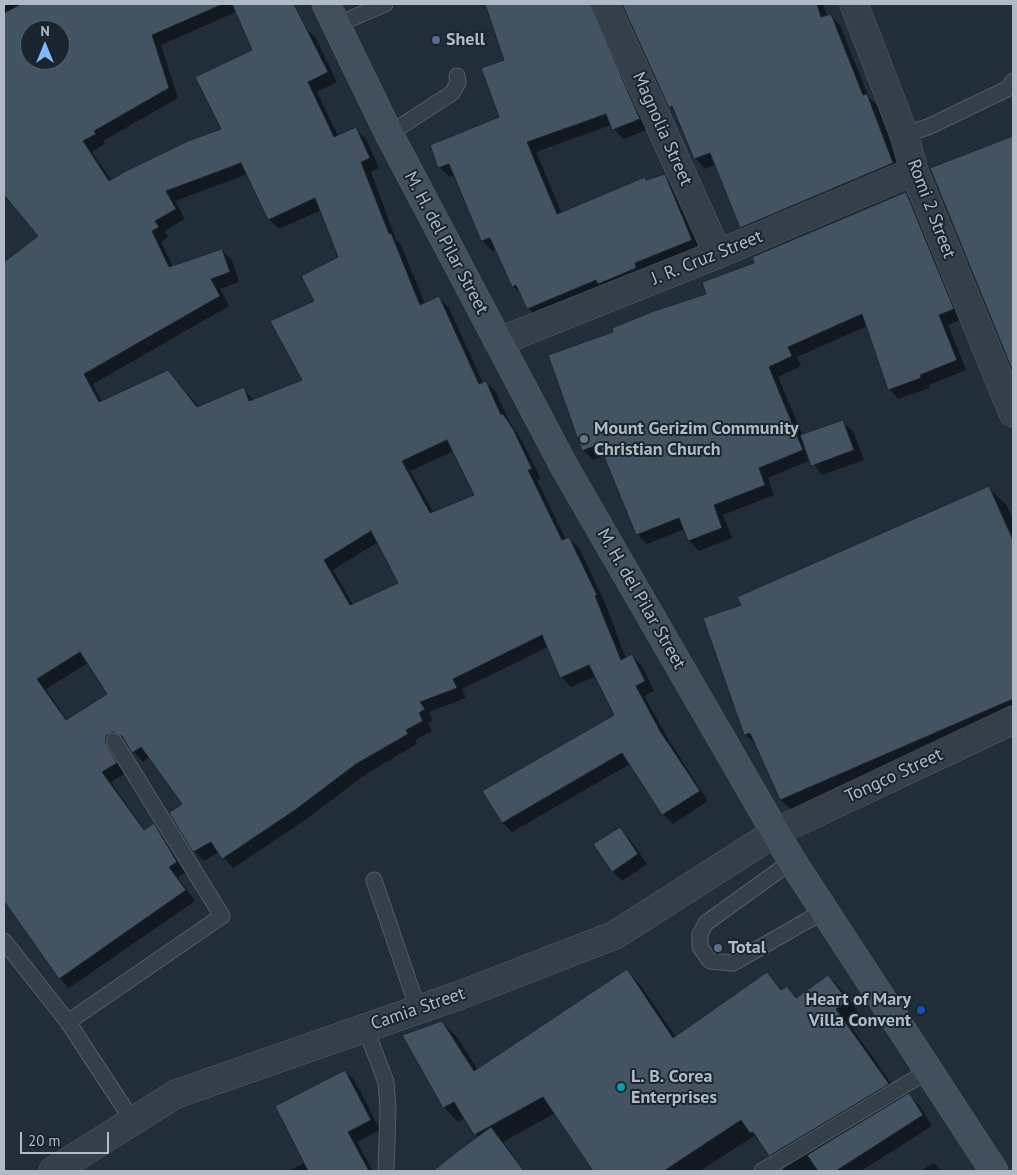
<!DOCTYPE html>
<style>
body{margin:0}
#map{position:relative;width:1017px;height:1175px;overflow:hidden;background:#212e3a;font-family:"PT Sans",sans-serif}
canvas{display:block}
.frame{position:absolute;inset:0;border:5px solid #afbac6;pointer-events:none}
.north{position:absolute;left:20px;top:20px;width:50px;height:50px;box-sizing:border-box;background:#1a242f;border:1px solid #56606b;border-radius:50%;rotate:0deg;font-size:14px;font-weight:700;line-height:20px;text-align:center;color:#afbac6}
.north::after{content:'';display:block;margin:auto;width:18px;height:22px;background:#81b9fa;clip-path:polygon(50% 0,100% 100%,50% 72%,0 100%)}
.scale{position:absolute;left:20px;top:1132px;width:89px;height:22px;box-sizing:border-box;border:2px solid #afbac6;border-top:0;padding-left:6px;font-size:15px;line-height:18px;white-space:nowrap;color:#afbac6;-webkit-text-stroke:4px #1a242f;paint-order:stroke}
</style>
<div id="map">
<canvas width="1017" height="1175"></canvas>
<div class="frame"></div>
<div class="north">N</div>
<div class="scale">20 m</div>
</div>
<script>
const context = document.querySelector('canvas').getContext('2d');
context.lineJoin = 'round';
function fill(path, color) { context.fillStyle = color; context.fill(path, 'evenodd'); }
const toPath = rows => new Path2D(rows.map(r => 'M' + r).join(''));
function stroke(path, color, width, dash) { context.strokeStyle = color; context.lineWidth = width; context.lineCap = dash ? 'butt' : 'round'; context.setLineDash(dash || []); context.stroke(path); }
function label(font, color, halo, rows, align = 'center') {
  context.font = font + ' "PT Sans",sans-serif'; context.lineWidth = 4; context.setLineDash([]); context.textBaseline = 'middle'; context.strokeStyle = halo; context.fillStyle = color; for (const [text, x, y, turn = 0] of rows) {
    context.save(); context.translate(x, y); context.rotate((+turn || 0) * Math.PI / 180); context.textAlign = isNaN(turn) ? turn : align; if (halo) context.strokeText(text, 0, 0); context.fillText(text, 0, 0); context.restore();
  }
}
const shadow = toPath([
 [4,4,294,4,304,26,315,37,337,82,317,92,338,136,356,129,366,139,379,168,371,172,396,240,401,245,425,304,439,298,449,308,483,383,486,382,496,392,509,421,522,441,541,479,537,480,566,540,569,538,579,548,606,605,626,659,632,656,642,666,654,691,644,696,670,742,708,801,673,824,663,814,630,764,512,832,502,822,616,716,596,676,571,687,561,677,548,647,462,689,466,698,429,712,433,720,428,723,432,731,415,740,417,744,366,774,305,820,233,868,219,852,204,861,194,851,184,805,150,757,143,762,124,741,116,746,126,773,111,782,145,831,154,825,164,835,186,872,178,877,195,901,69,988,60,978,4,899,4,263,40,236,4,193],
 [236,12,254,50,223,130,112,181,92,152,105,144,103,141,178,98,161,45],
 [30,30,60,30,60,60,30,60],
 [248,174,269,219,279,229,321,210,340,258,316,301,304,381,254,400,243,389,199,407,168,371,102,402,93,384,229,306,220,289,239,282,232,260,222,250,173,267,161,242,168,237,164,231,185,219,175,201],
 [454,451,476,495,434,513,410,471],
 [378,542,400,584,353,605,333,570],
 [88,663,109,694,67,720,46,689],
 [386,4,402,4,389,6],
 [485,4,604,4,649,129,623,139,611,125,536,152,562,214,664,175,674,185,702,250,538,318,528,308,523,297,513,286,496,249,492,251,482,240,455,175,450,177,439,167,501,117,505,61],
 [623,4,823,4,827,16,830,15,840,25,869,98,877,105,902,173,751,237,741,227,716,164,705,169,695,158,676,113,670,107],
 [1013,137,1013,370,931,169],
 [905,193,915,203,963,319,948,325,966,370,929,385,930,388,898,399,889,389,867,326,797,357,801,366,778,377,803,436,843,422,853,431,864,460,822,475,811,460,768,478,774,495,723,515,732,538,699,551,689,541,685,529,647,544,637,534,604,456,593,460,583,450,614,332,708,295,756,264],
 [989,488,1007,506,1013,520,1013,724,799,817,781,800,757,746,745,734,742,605],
 [619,828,629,838,647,864,622,881,612,871],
 [627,971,641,986,676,1037,767,973,783,990,787,987,798,998,828,976,843,991,862,1017,850,1025,902,1099,909,1095,919,1105,932,1126,861,1171,782,1171,785,1170,754,1136,700,1171,594,1171,555,1113,503,1142,525,1171,435,1171,479,1138,465,1118,458,1122,444,1107,442,1022,457,1037,478,1070],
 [345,1071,355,1081,380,1130,357,1142,373,1171,289,1171,304,1163],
 [934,1163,942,1171,920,1171]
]);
const building = toPath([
 [21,4,223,4,152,35,169,88,94,131,96,134,83,141,109,181,124,172,188,141,221,129,195,77,252,50,232,4,294,4,328,72,308,82,334,137,356,127,370,158,361,162,389,234,391,233,420,305,439,296,479,384,486,381,501,415,503,414,513,429,532,469,528,470,562,540,569,537,597,595,595,596,621,660,632,654,645,681,636,686,660,731,700,791,662,815,622,753,502,823,482,791,614,715,589,665,560,678,542,635,453,679,457,688,420,702,425,709,419,713,423,721,406,730,408,734,356,764,295,810,222,859,211,842,193,852,169,813,182,804,141,747,132,753,122,736,113,732,106,736,105,742,117,763,102,772,144,830,154,823,177,862,169,867,186,890,59,979,4,901,4,262,38,236,4,195,4,13,21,4],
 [30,30,60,30,60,60,30,60,30,30],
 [241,163,268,220,315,198,338,257,301,276,314,301,270,321,302,380,249,401,244,387,197,407,168,370,99,402,84,374,220,296,211,279,230,272,222,249,169,267,152,231,159,227,155,221,176,209,166,191,241,163],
 [447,440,474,495,430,513,402,461,447,440],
 [371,531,398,583,350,605,324,560,371,531],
 [80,652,107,694,66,720,37,679,80,652],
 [485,4,590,4,640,119,612,130,606,114,527,142,557,214,645,177,646,180,665,174,692,240,635,263,636,268,598,284,596,280,527,309,516,285,512,287,490,238,481,241,449,164,438,168,430,145,499,117,481,68,504,60,485,4],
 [622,4,817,4,821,17,831,14,863,95,867,94,893,163,740,228,710,153,694,159,672,106,669,108,622,4],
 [1013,136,1013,372,930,168,1013,136],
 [906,192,954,309,939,315,957,360,920,375,921,378,888,390,862,314,788,347,792,356,769,367,803,450,759,468,765,485,714,505,722,528,688,541,679,518,636,535,599,444,582,451,548,355,613,332,612,328,654,311,706,294,702,282,754,263,752,257,906,192],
 [843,420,854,450,811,466,800,435,843,420],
 [989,486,1013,540,1013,699,780,800,750,733,744,735,703,618,741,605,737,597,989,486],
 [620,827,638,854,612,872,593,844,620,827],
 [627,969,673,1038,767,972,781,990,787,986,796,998,828,975,848,1001,836,1009,889,1084,769,1156,753,1132,750,1133,741,1120,664,1171,593,1171,543,1097,474,1135,454,1102,443,1108,402,1035,442,1021,474,1071,627,969],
 [345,1070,371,1120,348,1132,369,1171,308,1171,275,1106,345,1070],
 [909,1093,923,1115,836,1171,818,1171,807,1155,909,1093],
 [491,1127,524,1171,433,1171,458,1151,491,1127]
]);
const service = toPath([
 [336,25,385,4],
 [389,134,452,93,458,83,457,76],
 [904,134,928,127,1009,88,1013,81],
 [792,861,706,923,700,934,700,947,710,961,733,963,824,911],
 [374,880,418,1009],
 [4,941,68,1022,132,1120],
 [68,1022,222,916,114,741],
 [365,1027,386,1082,388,1109,386,1171],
 [762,1171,928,1071]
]);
const minor = toPath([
 [605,4,718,254],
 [854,4,904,134,914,171,1013,413],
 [498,342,718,254,914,171],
 [53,1171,176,1094,463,994,615,935,776,832]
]);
const tertiary = toPath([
 [776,832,1013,720]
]);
const secondary = toPath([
 [326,4,389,134,565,468,792,861,994,1171]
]);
const markers = [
 [436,40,5,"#5c6f8a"],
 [584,439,5,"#6b7280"],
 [718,948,5,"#5c6f8a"],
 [921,1010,5,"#1a4fb4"],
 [621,1087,5,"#0f9aa8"]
];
const poiNames = [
 ["Shell",446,40],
 ["Mount Gerizim Community",594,429],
 ["Christian Church",594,450],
 ["Total",728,948],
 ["Heart of Mary",911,1000,"right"],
 ["Villa Convent",911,1021,"right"],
 ["L. B. Corea",631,1077],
 ["Enterprises",631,1098]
];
const streetNames = [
 ["Magnolia Street",662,129,66],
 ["Romi 2 Street",931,209,69],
 ["M. H. del Pilar Street",446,243,62],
 ["J. R. Cruz Street",707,258,-22],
 ["M. H. del Pilar Street",641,599,60],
 ["Tongco Street",894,776,-25],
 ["Camia Street",418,1009,-19]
];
fill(shadow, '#0007');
fill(building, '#445361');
stroke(building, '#1c2631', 1);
stroke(service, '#525d68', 17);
stroke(minor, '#525d68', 29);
stroke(tertiary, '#525d68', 29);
stroke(secondary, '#525d68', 29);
stroke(service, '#353f4a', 15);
stroke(minor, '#353f4a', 28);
stroke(tertiary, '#353f4a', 28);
stroke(secondary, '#424f5d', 28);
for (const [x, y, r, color] of markers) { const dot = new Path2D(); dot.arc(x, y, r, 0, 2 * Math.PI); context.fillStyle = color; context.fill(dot); stroke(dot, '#1a242f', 2); }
label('bold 18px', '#afbac6', '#1a242f', poiNames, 'left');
label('18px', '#afbac6', '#1a242f', streetNames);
</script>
